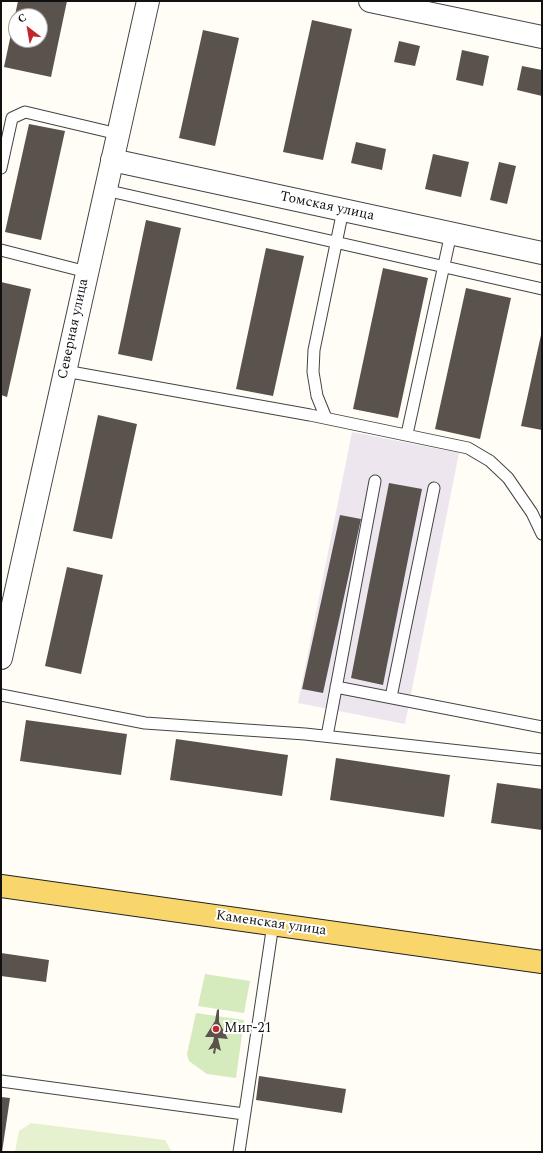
<!DOCTYPE html>
<meta charset="utf-8">
<style>
body{margin:0}
#map{position:relative;width:543px;height:1153px;overflow:hidden;background:#fffdf5;font-family:Spectral,serif}
canvas{display:block}
.frame{position:absolute;inset:0;border:2px solid #111;pointer-events:none}
.north{position:absolute;left:8px;top:8px;width:40px;height:40px;box-sizing:border-box;background:#fff;border:1px solid #a0a0a0;border-radius:50%;rotate:329deg;font-size:11px;font-weight:700;line-height:16px;text-align:center;color:#111}
.north::after{content:'';display:block;margin:auto;width:14px;height:18px;background:#c4262e;clip-path:polygon(50% 0,100% 100%,50% 72%,0 100%)}
</style>
<div id="map">
<canvas width="543" height="1153"></canvas>
<div class="frame"></div>
<div class="north">С</div>
</div>
<script>
const context = document.querySelector('canvas').getContext('2d');
context.lineJoin = 'round';
function fill(path, color) { context.fillStyle = color; context.fill(path, 'evenodd'); }
const toPath = rows => new Path2D(rows.map(r => 'M' + r).join(''));
function stroke(path, color, width, dash) { context.strokeStyle = color; context.lineWidth = width; context.lineCap = dash ? 'butt' : 'round'; context.setLineDash(dash || []); context.stroke(path); }
function label(font, color, halo, rows, align = 'center') {
  context.font = font + ' Spectral,serif'; context.lineWidth = 4; context.setLineDash([]); context.textBaseline = 'middle'; context.strokeStyle = halo; context.fillStyle = color; for (const [text, x, y, turn = 0] of rows) {
    context.save(); context.translate(x, y); context.rotate((+turn || 0) * Math.PI / 180); context.textAlign = isNaN(turn) ? turn : align; if (halo) context.strokeText(text, 0, 0); context.fillText(text, 0, 0); context.restore();
  }
}
const industrial = toPath([
 [352,432,459,453,405,724,298,703]
]);
const green = toPath([
 [205,974,250,981,244,1013,198,1006],
 [196,1013,244,1020,236,1078,207,1074,189,1061,187,1054]
]);
const pitch = toPath([
 [31,1123,165,1140,172,1152,15,1152,19,1131]
]);
const building = toPath([
 [18,1,67,1,51,77,4,67],
 [16,16,40,16,40,40,16,40],
 [312,20,352,29,323,160,283,152],
 [203,30,239,38,215,146,179,138],
 [399,41,420,46,415,66,394,62],
 [462,50,489,56,483,86,456,80],
 [522,66,542,70,542,96,517,90],
 [29,124,65,131,41,240,5,232],
 [356,142,386,149,382,170,351,163],
 [433,154,469,162,461,197,425,189],
 [499,162,516,166,507,204,490,200],
 [146,220,181,228,152,361,118,354],
 [266,248,304,256,273,396,236,389],
 [383,268,428,278,398,418,353,409],
 [1,282,31,289,7,397,1,395],
 [466,288,511,298,480,439,435,429],
 [541,335,542,336,542,430,521,426],
 [98,415,137,424,112,539,73,531],
 [389,483,422,489,383,685,351,678],
 [340,515,361,519,323,693,302,689],
 [67,567,103,575,81,674,45,666],
 [26,720,127,734,121,775,20,761],
 [176,739,288,755,282,796,170,780],
 [336,758,450,775,444,817,330,800],
 [497,783,542,789,542,830,491,823],
 [1,953,49,960,46,982,1,976],
 [219,1009,219,1022,228,1039,218,1038,221,1051,216,1048,215,1054,213,1053,214,1048,208,1050,213,1042,214,1037,205,1037,215,1021,217,1010],
 [259,1076,346,1089,342,1113,256,1100],
 [1,1097,10,1098,2,1152,1,1152]
]);
const service = toPath([
 [1,168,12,118,25,112,118,134],
 [105,190,542,289],
 [1,250,87,272],
 [65,371,310,415,468,448,490,461,508,478,532,513,542,534],
 [326,418,317,396,313,372,314,350,343,210],
 [407,434,451,233],
 [336,687,542,727],
 [1,695,145,723,305,734,542,760],
 [391,697,434,488],
 [327,736,375,481],
 [1,1081,244,1114],
 [239,1152,273,924]
]);
const minor = toPath([
 [370,1,542,37],
 [112,160,542,253]
]);
const tertiary = toPath([
 [1,658,148,1]
]);
const primary = toPath([
 [1,886,542,962]
]);
const markers = [
 [216,1029,4,"#c4262e"]
];
const streetNames = [
 ["Томская улица",327,207,12],
 ["Северная улица",74,329,-78],
 ["Каменская улица",271,924,8]
];
const poiNames = [
 ["Миг-21",224,1029]
];
fill(industrial, '#eee6ef');
fill(green, '#d5ebbd');
fill(pitch, '#e6f2cf');
fill(building, '#5a524d');
stroke(service, '#444', 13);
stroke(minor, '#444', 24);
stroke(tertiary, '#444', 24);
stroke(primary, '#222', 24);
stroke(service, '#fff', 11);
stroke(minor, '#fff', 22);
stroke(tertiary, '#fff', 22);
stroke(primary, '#f9d66b', 22);
for (const [x, y, r, color] of markers) { const dot = new Path2D(); dot.arc(x, y, r, 0, 2 * Math.PI); context.fillStyle = color; context.fill(dot); stroke(dot, '#fff', 1.5); }
label('14px', '#111', '#fff', streetNames);
label('14px', '#111', '#fff', poiNames, 'left');
</script>
